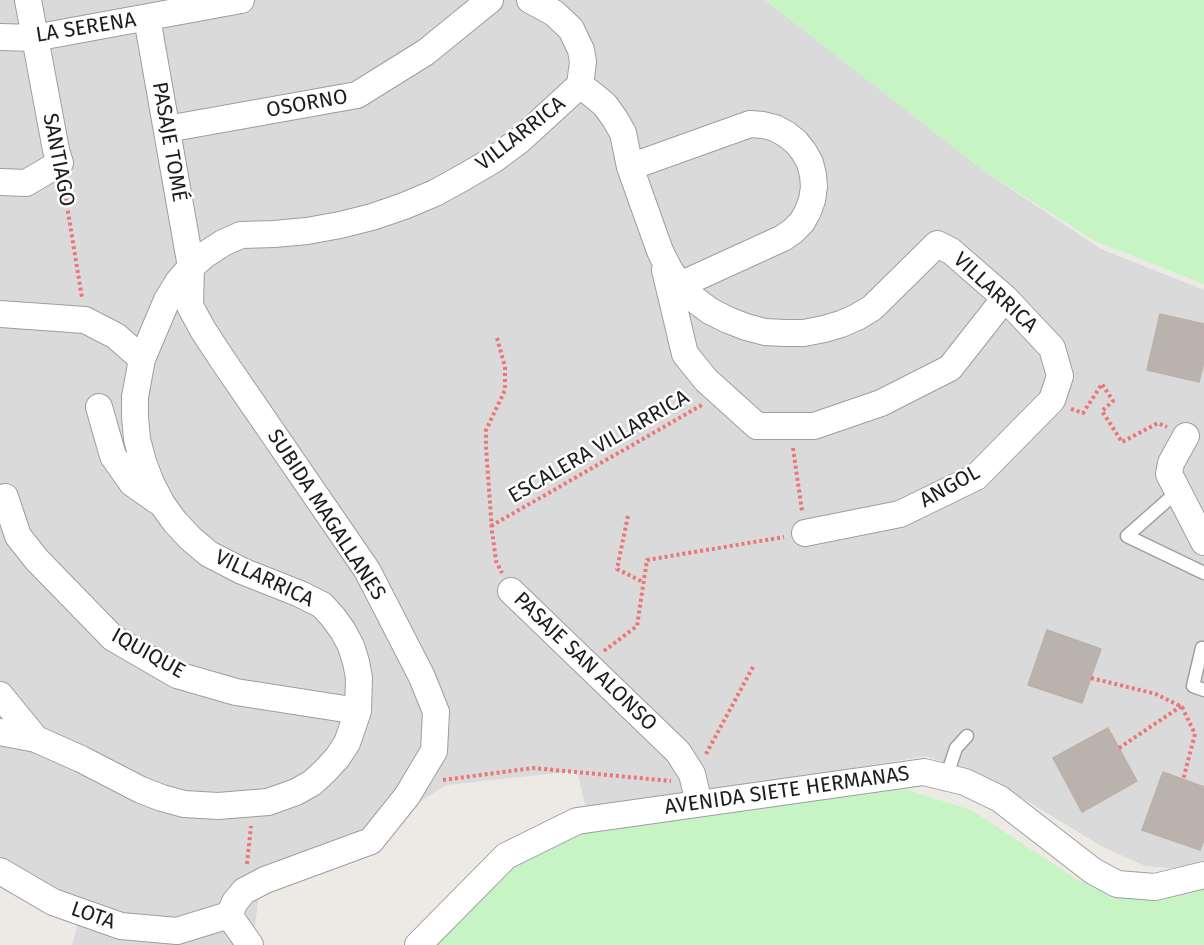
<!DOCTYPE html>
<meta charset="utf-8">
<style>
body{margin:0}
canvas{display:block;background:#ede9e4}
</style>
<canvas width="1204" height="945"></canvas>
<script>
const context = document.querySelector('canvas').getContext('2d');
context.lineJoin = 'round';
function fill(path, color) { context.fillStyle = color; context.fill(path, 'evenodd'); }
const toPath = rows => new Path2D(rows.map(r => 'M' + r).join(''));
function stroke(path, color, width, dash) { context.strokeStyle = color; context.lineWidth = width; context.lineCap = dash ? 'butt' : 'round'; context.setLineDash(dash || []); context.stroke(path); }
function label(font, color, halo, rows, align = 'center') {
  context.font = font + ' "Fira Sans",sans-serif'; context.lineWidth = 5; context.setLineDash([]); context.textBaseline = 'middle'; context.strokeStyle = halo; context.fillStyle = color; for (const [text, x, y, turn = 0] of rows) {
    context.save(); context.translate(x, y); context.rotate((+turn || 0) * Math.PI / 180); context.textAlign = isNaN(turn) ? turn : align; if (halo) context.strokeText(text, 0, 0); context.fillText(text, 0, 0); context.restore();
  }
}
const residential = toPath([
 [0,0,765,0,984,171,1101,249,1204,290,1204,860,1179,869,1145,866,1103,847,989,778,926,756,587,813,577,771,446,785,370,834,260,883,253,945,72,945,82,907,0,856]
]);
const park = toPath([
 [765,0,1204,0,1204,284,1095,241,984,171],
 [898,787,971,810,1076,879,1106,893,1150,892,1204,880,1204,945,427,945,512,862,575,831]
]);
const building = toPath([
 [1160,314,1204,324,1204,362,1199,382,1147,370,1160,314],
 [1047,630,1101,649,1082,703,1028,685,1047,630],
 [1108,728,1137,781,1082,812,1053,758,1108,728],
 [1163,772,1204,787,1204,839,1200,850,1142,830,1163,772]
]);
const path = toPath([
 [64,187,82,298],
 [497,338,505,367,505,390,486,430,486,447,492,531,496,561,502,573],
 [1071,409,1083,413,1102,384,1113,401,1102,411,1122,442,1158,423,1167,427],
 [793,448,802,511],
 [628,516,617,569,643,582],
 [491,526,702,405],
 [604,651,637,626,647,560,784,537],
 [1091,678,1156,694,1182,707,1195,734,1183,780],
 [1119,748,1183,705],
 [706,754,754,665],
 [443,780,533,768,671,781],
 [247,864,251,826]
]);
const service = toPath([
 [1178,491,1127,536,1204,573],
 [1204,648,1202,648,1193,686,1204,690],
 [946,778,956,748,967,736]
]);
const minor = toPath([
 [530,0,554,13,571,29,581,50,583,62,580,85],
 [147,18,191,267,190,306,203,330,224,362,367,570,422,677,436,712,434,751,407,796,371,841,265,880,244,891,235,902,229,915],
 [0,37,34,38,241,0],
 [580,85,593,95,605,105,615,119,623,133,630,167,660,251,669,269,680,285,694,299,710,311,728,320,746,327,765,332,785,333,804,333,824,329,841,324,857,317,872,308,937,244,951,251,1005,298,1052,348,1060,376,1052,400,976,477,900,514,805,533],
 [167,129,357,95,426,52,490,0],
 [630,167,750,124,763,125,775,128,786,134,796,142,804,152,810,163,813,175,814,187,812,200,808,211,802,222,793,231,783,238,680,285],
 [0,182,26,183,60,163,56,150,28,0],
 [665,270,685,354,706,380,757,426,814,426,881,403,950,368,1005,298],
 [0,314,85,320,116,336,142,359],
 [99,407,113,456,132,483,159,502],
 [1186,436,1171,463,1169,474,1204,542],
 [5,497,18,536,37,560,113,638,177,675,236,692,358,711],
 [511,591,678,752,692,774,699,803],
 [0,695,36,739],
 [0,732,36,739,81,759,141,790,162,798,184,804,218,806,268,802,296,792,312,783,325,771,337,758,347,743,358,711,359,678,356,662,351,646,343,631,333,617,322,605,300,594,242,571,209,554,191,539,175,522,162,504,151,483,143,462,137,439,135,417,135,397,142,359,167,300,178,282,191,267,206,254,223,243,241,235,274,234,307,231,340,225,372,217,404,206,435,193,464,177,493,160,520,140,580,85],
 [0,871,53,902,121,926,177,931,229,915],
 [229,915,250,945],
 [418,945,506,856,577,821,924,772,965,782,1000,799,1093,871,1117,884,1155,887,1204,875]
]);
const streetNames = [
 ["LA SERENA",86,28,-9],
 ["OSORNO",307,104,-10],
 ["VILLARRICA",521,134,-38],
 ["PASAJE TOMÉ",169,142,80],
 ["SANTIAGO",58,160,79],
 ["VILLARRICA",995,293,43],
 ["ESCALERA VILLARRICA",599,447,-30],
 ["ANGOL",950,487,-29],
 ["SUBIDA MAGALLANES",326,515,57],
 ["VILLARRICA",264,579,25],
 ["IQUIQUE",148,654,29],
 ["PASAJE SAN ALONSO",585,662,44],
 ["AVENIDA SIETE HERMANAS",787,791,-8],
 ["LOTA",93,916,19]
];
fill(residential, '#dbdada');
fill(park, '#c6f4c5');
fill(building, '#bab2ad');
stroke(building, '#beafa8', 1.5);
stroke(service, '#9e9e9e', 15);
stroke(minor, '#9e9e9e', 28);
stroke(path, '#ec7677', 4, [3, 3]);
stroke(service, '#fff', 12);
stroke(minor, '#fff', 26);
label('21px', '#1d1d1d', '#fff', streetNames);
</script>
